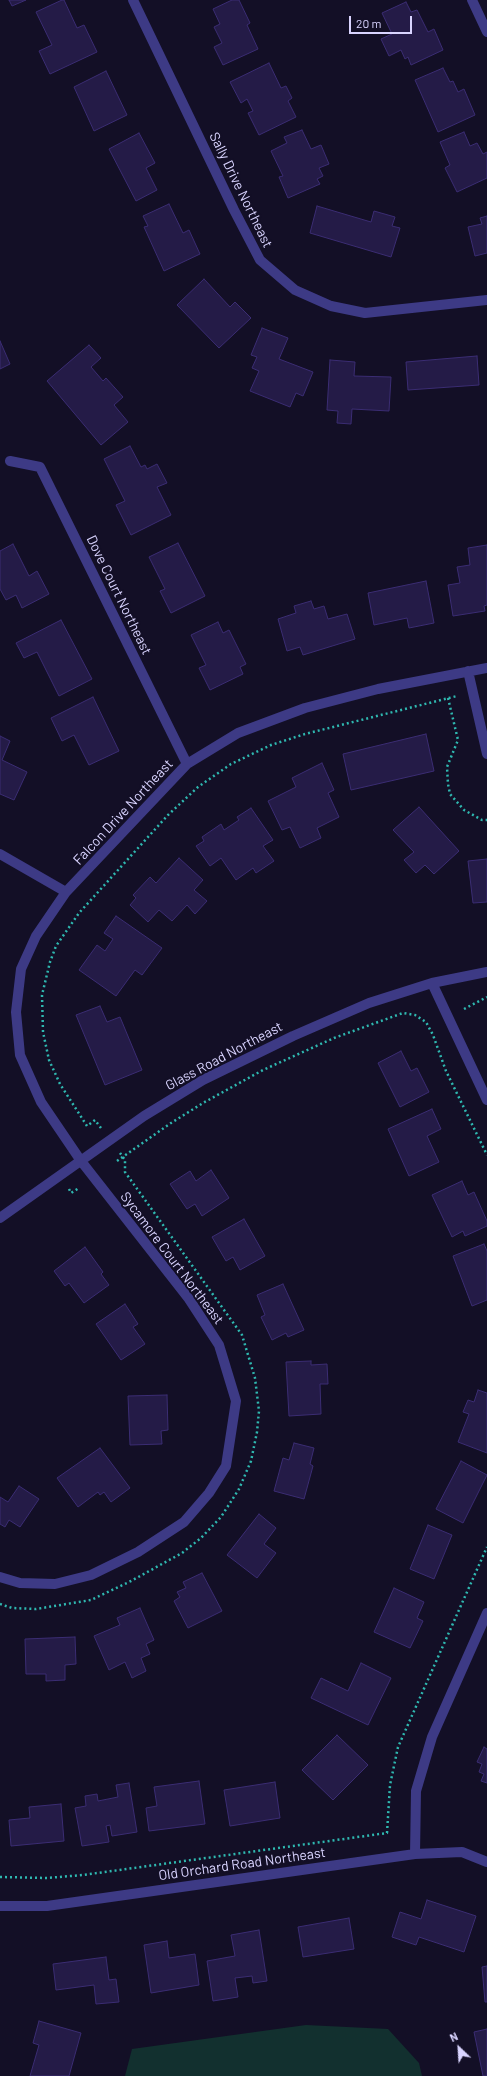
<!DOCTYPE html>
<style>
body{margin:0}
#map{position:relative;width:487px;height:2076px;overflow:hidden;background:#130f26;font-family:Barlow,sans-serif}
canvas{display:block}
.north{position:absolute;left:439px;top:2028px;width:40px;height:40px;-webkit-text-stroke:3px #130f26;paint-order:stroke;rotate:335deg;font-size:11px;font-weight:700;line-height:16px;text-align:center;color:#d9d4ff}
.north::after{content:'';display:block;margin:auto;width:14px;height:18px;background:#d9d4ff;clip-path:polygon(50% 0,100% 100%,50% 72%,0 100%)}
.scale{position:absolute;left:349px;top:16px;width:63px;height:18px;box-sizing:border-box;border:2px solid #d9d4ff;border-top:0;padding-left:5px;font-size:12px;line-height:14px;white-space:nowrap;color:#d9d4ff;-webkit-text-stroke:3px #130f26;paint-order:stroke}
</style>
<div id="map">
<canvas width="487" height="2076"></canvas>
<div class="north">N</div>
<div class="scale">20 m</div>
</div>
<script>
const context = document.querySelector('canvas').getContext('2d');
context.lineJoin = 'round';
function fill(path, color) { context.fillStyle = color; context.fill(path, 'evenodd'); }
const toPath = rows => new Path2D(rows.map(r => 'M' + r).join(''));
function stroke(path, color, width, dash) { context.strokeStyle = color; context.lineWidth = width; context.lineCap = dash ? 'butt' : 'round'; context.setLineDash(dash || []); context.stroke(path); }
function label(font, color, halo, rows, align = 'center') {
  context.font = font + ' Barlow,sans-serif'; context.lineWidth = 4; context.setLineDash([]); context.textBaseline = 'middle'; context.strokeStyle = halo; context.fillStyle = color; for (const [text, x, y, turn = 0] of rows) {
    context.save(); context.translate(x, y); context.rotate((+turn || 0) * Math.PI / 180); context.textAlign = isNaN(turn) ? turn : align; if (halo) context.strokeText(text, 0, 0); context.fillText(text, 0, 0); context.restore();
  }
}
const green = toPath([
 [306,2025,388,2029,419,2063,422,2076,125,2076,132,2049]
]);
const building = toPath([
 [9,0,26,0,12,6,9,0],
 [62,0,64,0,77,28,84,25,97,52,50,74,39,51,52,45,36,12,62,0],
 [232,0,239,0,250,23,247,25,258,49,223,65,214,47,222,43,214,27,220,24,213,9,232,0],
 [406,2,411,12,417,10,428,32,434,29,443,50,411,65,408,57,405,59,401,50,389,56,381,39,392,34,382,13,406,2],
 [269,63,281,88,286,86,292,98,288,101,296,117,259,135,248,113,253,111,247,99,241,103,230,82,269,63],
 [443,68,450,82,453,81,458,92,464,89,475,115,438,132,415,80,443,68],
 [106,71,127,115,94,131,74,87,106,71],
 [302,130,311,149,321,145,329,164,319,168,323,176,317,179,320,184,288,198,279,177,283,176,271,151,287,143,284,137,302,130],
 [464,132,470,146,477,143,483,154,487,152,487,178,457,192,445,168,450,165,440,142,464,132],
 [139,133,155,163,146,168,157,190,136,201,109,149,139,133],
 [169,204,183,233,189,230,200,254,164,271,144,227,148,226,143,216,169,204],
 [317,206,371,222,374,211,395,217,392,226,400,228,391,257,310,233,317,206],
 [487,216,487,253,475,256,468,227,482,224,480,218,487,216],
 [204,279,230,307,235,302,251,318,219,348,177,305,204,279],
 [262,328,288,338,279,359,313,372,303,396,296,393,290,407,250,391,259,371,252,368,257,357,251,355,262,328],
 [0,341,10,364,0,369,0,341],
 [89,345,101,358,91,367,103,381,106,378,123,397,114,405,128,422,101,445,47,381,89,345],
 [477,356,479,385,408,390,406,362,477,356],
 [330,360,355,362,354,376,391,377,389,411,352,409,351,424,337,423,338,411,327,410,330,360],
 [130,446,141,467,145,465,147,469,157,464,167,483,157,487,171,515,131,535,116,505,125,501,104,459,130,446],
 [178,543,205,596,171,613,160,591,165,589,149,557,178,543],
 [13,544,29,576,37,571,49,594,22,608,16,595,6,600,0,589,0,551,13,544],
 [487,545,487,605,484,606,485,611,453,616,448,585,460,583,457,567,470,565,468,548,487,545],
 [426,581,434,623,409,628,407,618,374,625,368,593,426,581],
 [311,601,314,609,324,606,328,619,347,614,355,639,303,655,300,647,287,651,278,619,296,613,294,606,311,601],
 [61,620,92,679,59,696,37,652,24,658,16,643,61,620],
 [218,622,223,633,229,630,246,664,240,667,243,674,210,690,199,668,206,665,191,635,218,622],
 [93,697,119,751,89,765,74,735,62,741,51,718,93,697],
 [426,734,434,771,351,790,343,754,426,734],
 [0,736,10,741,2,760,27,772,14,800,0,794,0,736],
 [322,763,334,790,328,793,339,817,317,828,321,838,300,848,290,827,282,830,268,801,296,787,292,778,322,763],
 [419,807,459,851,434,874,425,865,416,873,404,860,414,852,393,830,419,807],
 [251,808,273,840,263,846,274,861,256,873,253,868,236,880,221,858,210,866,196,846,204,841,202,837,221,824,224,830,239,820,237,817,251,808],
 [179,858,203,880,194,890,207,901,195,914,187,905,172,921,159,910,148,922,130,905,136,898,133,895,150,877,156,883,179,858],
 [487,859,487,902,473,903,468,861,487,859],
 [116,916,162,948,142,975,135,970,116,996,79,970,97,945,105,951,113,939,104,933,116,916],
 [100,1006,107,1022,120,1017,142,1070,105,1085,76,1015,100,1006],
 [401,1051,411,1071,417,1068,429,1092,400,1107,378,1063,401,1051],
 [432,1109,441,1129,427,1136,439,1162,409,1176,388,1129,432,1109],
 [211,1170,229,1198,202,1216,195,1204,187,1209,170,1184,190,1171,196,1181,211,1170],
 [462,1181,468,1195,474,1192,487,1221,487,1226,465,1236,463,1231,452,1237,432,1195,462,1181],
 [244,1219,265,1256,240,1270,233,1257,226,1261,212,1237,244,1219],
 [484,1244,487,1251,487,1300,472,1306,453,1256,484,1244],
 [85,1247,103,1272,101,1274,109,1285,84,1303,69,1283,65,1286,54,1271,85,1247],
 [283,1284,304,1330,288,1337,286,1333,272,1340,261,1317,265,1315,257,1295,283,1284],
 [125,1304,138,1324,133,1327,145,1344,121,1360,96,1324,125,1304],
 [311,1361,311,1365,327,1364,328,1384,320,1384,321,1414,289,1416,286,1362,311,1361],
 [478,1390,487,1393,487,1453,458,1442,469,1414,463,1412,468,1400,474,1402,478,1390],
 [167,1395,168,1430,161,1431,162,1444,130,1445,128,1396,167,1395],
 [294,1443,314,1448,310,1464,313,1466,304,1499,274,1491,283,1458,289,1460,294,1443],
 [100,1448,130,1488,111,1502,104,1492,100,1495,98,1492,78,1507,57,1478,100,1448],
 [461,1461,487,1475,463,1523,436,1509,461,1461],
 [19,1486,39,1499,20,1527,9,1520,5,1527,0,1524,0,1497,8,1502,19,1486],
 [259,1514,276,1528,264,1544,276,1553,257,1578,227,1555,259,1514],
 [428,1525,452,1535,434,1579,410,1569,428,1525],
 [202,1573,222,1611,188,1628,174,1601,180,1597,177,1592,186,1588,183,1582,202,1573],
 [394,1588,424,1602,417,1618,423,1621,410,1648,374,1632,394,1588],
 [140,1608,154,1640,146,1644,150,1654,141,1658,146,1671,132,1678,125,1662,109,1670,94,1636,120,1625,117,1618,140,1608],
 [75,1637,76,1664,65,1665,65,1680,46,1681,46,1674,26,1674,25,1639,75,1637],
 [361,1663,391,1678,368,1725,311,1698,321,1678,348,1691,361,1663],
 [337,1735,368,1765,333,1800,302,1770,337,1735],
 [484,1747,487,1749,487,1783,481,1781,484,1774,479,1772,482,1764,477,1762,484,1747],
 [199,1781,205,1824,149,1831,146,1808,157,1806,154,1787,199,1781],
 [275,1782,280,1818,230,1826,224,1790,275,1782],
 [129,1783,137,1832,112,1836,110,1825,106,1826,109,1842,82,1846,75,1808,86,1806,85,1796,97,1794,98,1801,118,1797,116,1785,129,1783],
 [61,1804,64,1841,11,1846,9,1820,30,1818,29,1807,61,1804],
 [427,1900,476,1916,464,1952,419,1937,416,1945,392,1937,400,1912,421,1919,427,1900],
 [349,1918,354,1949,303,1957,298,1927,349,1918],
 [259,1930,267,1981,253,1983,252,1976,235,1978,238,1997,213,2001,207,1961,235,1956,231,1935,259,1930],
 [167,1941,169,1958,195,1954,199,1985,151,1993,144,1945,167,1941],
 [106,1957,109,1980,116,1979,119,2002,96,2004,94,1985,56,1990,53,1964,106,1957],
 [487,1966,487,2002,485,2002,482,1967,487,1966],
 [39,2021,81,2033,69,2076,30,2076,39,2045,33,2043,39,2021],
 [487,2029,487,2076,483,2076,474,2032,487,2029]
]);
const path = toPath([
 [448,698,458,740,447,767,448,784,450,794,464,810,482,820,487,820],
 [464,1009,487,997],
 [101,1128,95,1120,87,1126,60,1084,49,1060,43,1032,42,995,50,962,56,946,79,913,168,815,198,787,231,764,271,745,305,734,457,696],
 [117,1161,171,1123,203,1103,263,1070,334,1038,403,1013,415,1015,426,1022,433,1035,446,1071,487,1155],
 [69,1189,71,1193,79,1188],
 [0,1604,12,1608,36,1609,91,1600,131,1581,182,1553,201,1538,221,1517,239,1489,251,1461,257,1432,259,1411,255,1378,242,1335,125,1172,125,1160,120,1153],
 [0,1877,47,1878,83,1875,387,1833,390,1785,398,1747,487,1547]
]);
const minor = toPath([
 [133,0,234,210,260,260,295,290,331,306,365,313,487,300],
 [472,0,487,32],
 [10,461,40,467,187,764],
 [468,671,487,754],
 [0,854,66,892],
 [432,983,487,1100],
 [0,1218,144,1116,203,1080,293,1036,369,1003,432,983,487,972],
 [0,1577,20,1583,55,1584,91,1575,138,1552,184,1522,209,1493,226,1466,236,1401,219,1345,189,1299,81,1161,41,1102,20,1055,16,1012,21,969,36,936,66,892,187,764,238,733,305,708,378,689,487,668],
 [415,1854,416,1791,432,1737,487,1613],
 [0,1906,47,1906,415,1854,462,1852,487,1862]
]);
const streetNames = [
 ["Sally Drive Northeast",241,190,64],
 ["Dove Court Northeast",119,595,64],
 ["Falcon Drive Northeast",123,812,-47],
 ["Glass Road Northeast",224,1056,-28],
 ["Sycamore Court Northeast",172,1258,53],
 ["Old Orchard Road Northeast",242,1864,-8]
];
fill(green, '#12302f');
fill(building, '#241b47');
stroke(building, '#3b2d73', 1);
stroke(path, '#2fb8b0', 2.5, [2, 3]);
stroke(minor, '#3d3a85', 10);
label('14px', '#d9d4ff', '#130f26', streetNames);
</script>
